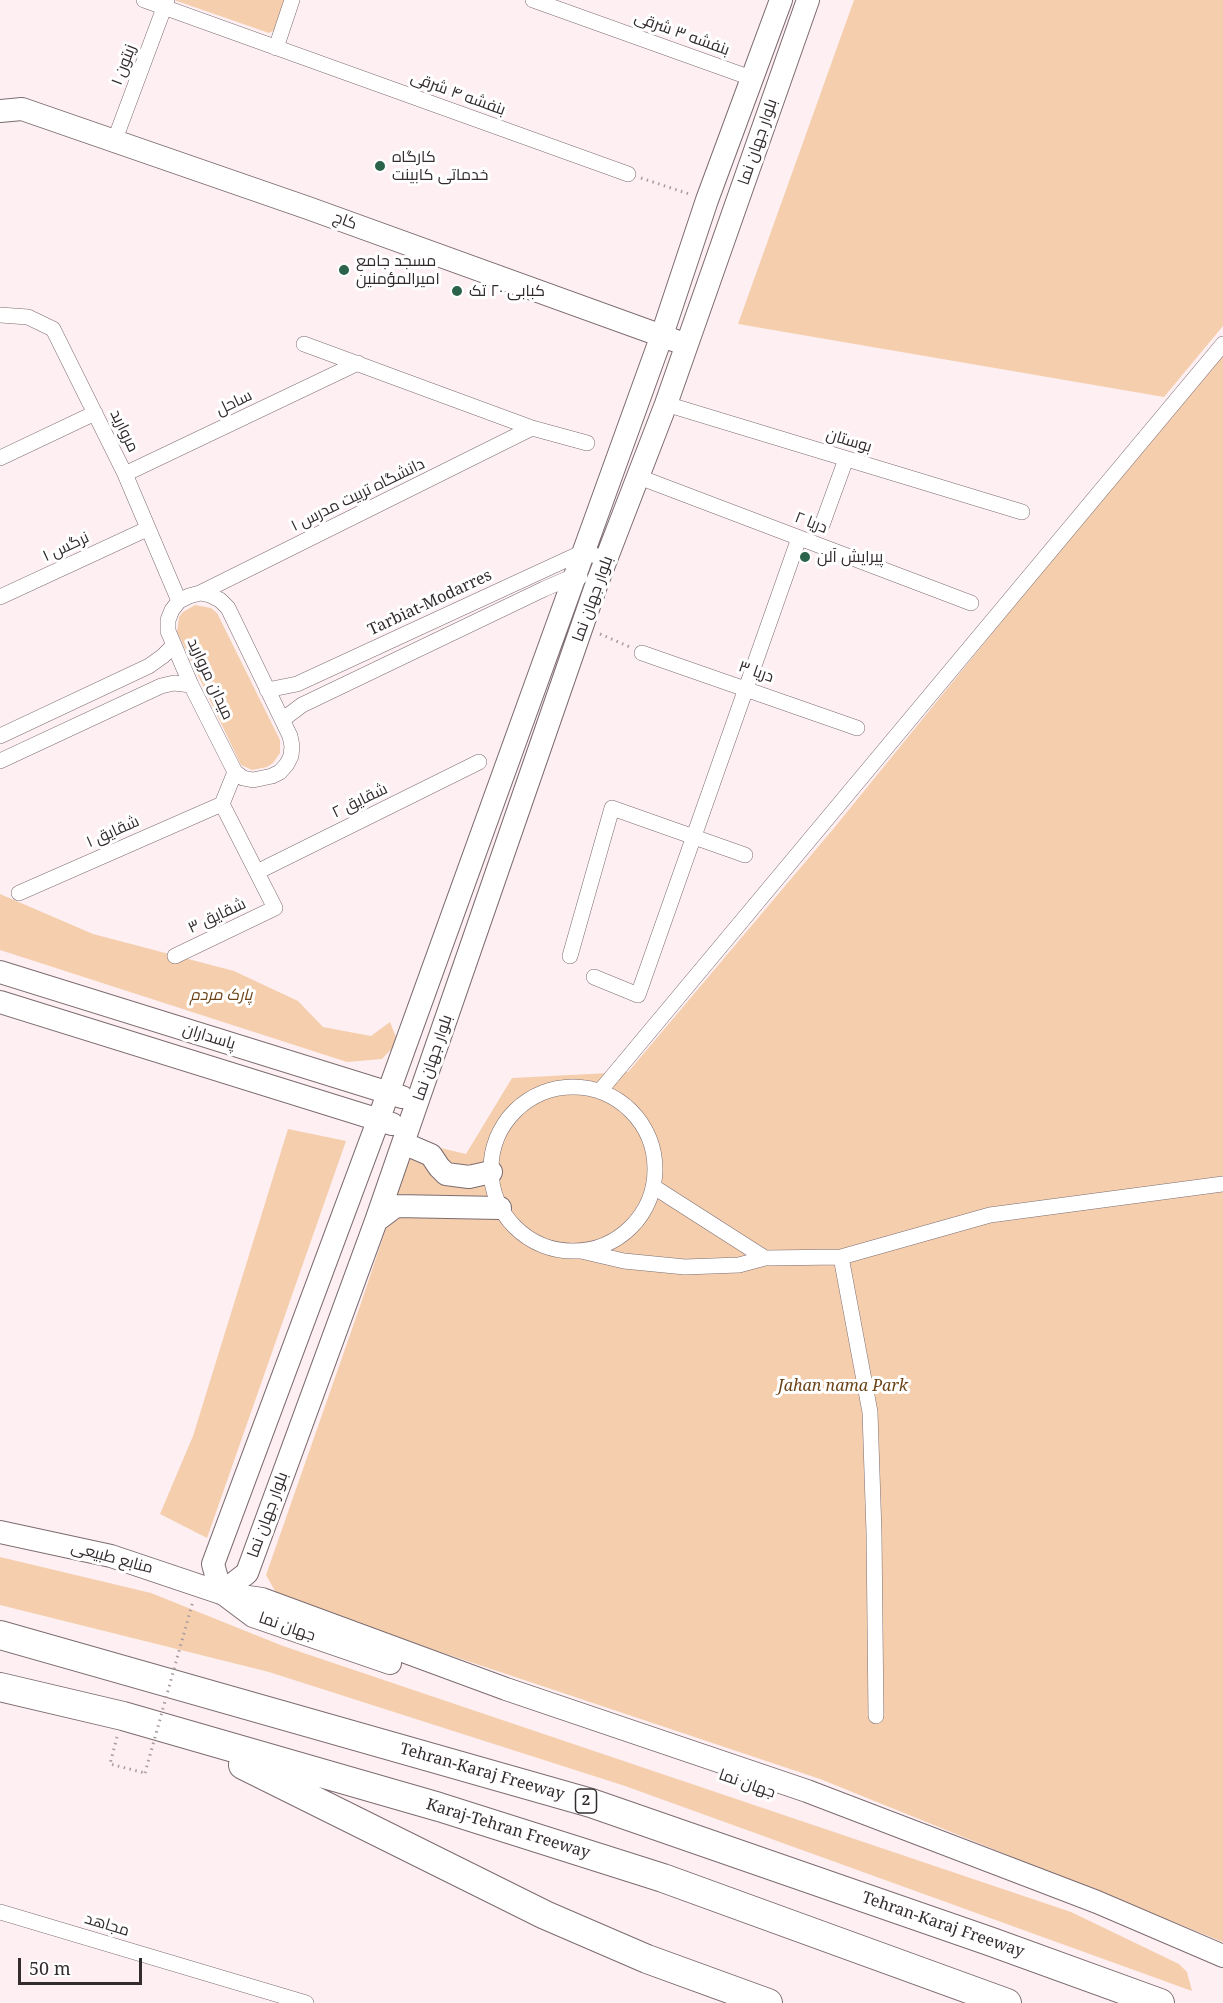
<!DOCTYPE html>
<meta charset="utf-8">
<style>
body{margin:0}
#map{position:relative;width:1223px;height:2003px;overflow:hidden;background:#feeff3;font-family:"Noto Serif",serif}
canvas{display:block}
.scale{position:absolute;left:18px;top:1958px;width:124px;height:27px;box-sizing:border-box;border:3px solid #332c2e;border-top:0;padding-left:8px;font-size:18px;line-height:21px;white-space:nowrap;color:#332c2e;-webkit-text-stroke:4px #fff;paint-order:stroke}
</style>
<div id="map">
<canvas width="1223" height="2003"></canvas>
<div class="scale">50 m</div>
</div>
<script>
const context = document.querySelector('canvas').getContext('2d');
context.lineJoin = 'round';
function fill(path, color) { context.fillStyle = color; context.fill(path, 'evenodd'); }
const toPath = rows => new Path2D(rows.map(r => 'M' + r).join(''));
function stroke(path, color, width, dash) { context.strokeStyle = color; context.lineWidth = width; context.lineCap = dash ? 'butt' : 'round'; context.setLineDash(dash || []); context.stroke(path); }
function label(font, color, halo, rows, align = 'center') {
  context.font = font + ' "Noto Serif",Cairo,serif'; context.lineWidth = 6; context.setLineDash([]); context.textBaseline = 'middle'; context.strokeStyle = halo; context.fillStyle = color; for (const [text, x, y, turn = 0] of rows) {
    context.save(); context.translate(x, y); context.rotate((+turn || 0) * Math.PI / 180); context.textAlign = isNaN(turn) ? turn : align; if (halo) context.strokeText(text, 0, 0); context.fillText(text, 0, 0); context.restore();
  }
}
const green = toPath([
 [174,0,287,0,277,29,269,33],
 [854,0,1223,0,1223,326,1164,397,738,324],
 [1223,349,1223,1942,820,1779,279,1598,266,1575,360,1306,415,1142,466,1154,512,1078,628,1072,834,828],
 [195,605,211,608,217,613,280,740,280,753,273,763,267,767,252,770,241,765,183,644,177,632,179,617,183,612],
 [0,894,93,934,234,971,298,1001,323,1027,371,1036,390,1022,398,1042,382,1059,347,1062,0,950],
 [288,1129,346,1141,207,1538,160,1514,193,1436],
 [0,1557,151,1593,283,1646,1071,1912,1179,1964,1187,1972,1192,1991,625,1786,269,1672,0,1605]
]);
const path = toPath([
 [641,178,689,194],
 [600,634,630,647],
 [117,1737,110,1764,145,1773]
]);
const street = toPath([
 [144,0,628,174],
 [533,0,751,78],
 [276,48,292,0],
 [114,142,167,0],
 [0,315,28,317,53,329,125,474,179,601],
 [304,344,532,428,587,443],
 [666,404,1022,512],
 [0,458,95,413],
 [125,474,358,363],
 [639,477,971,603],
 [822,525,846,459],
 [200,593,210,595,220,600,228,608,290,736,292,746,291,756,287,764,280,772,272,776,253,780,243,778,235,772,191,685,168,631,168,620,172,610,179,601,189,596,200,593],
 [200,593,532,428],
 [0,597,147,529],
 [642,653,857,728],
 [267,690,297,684,583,552,607,559],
 [282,720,302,705,544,589,574,576,580,577],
 [0,736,149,666,163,656,174,645],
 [0,761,161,686,174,683,191,685],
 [257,872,479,762],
 [19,893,222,804],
 [175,956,275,908,222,804,235,772],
 [570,956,612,808,745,855],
 [594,977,638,995,799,538],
 '491 1169a82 82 0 1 1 164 0a82 82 0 1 1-164 0Z',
 [600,1091,1223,344],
 [654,1187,765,1258],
 [581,1251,624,1261,685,1267,739,1265,765,1258,841,1257,990,1215,1223,1184],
 [841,1257,870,1412,874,1533,876,1716],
 [0,1912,306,2003]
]);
const secondary = toPath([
 [0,111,22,109,308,208,676,341],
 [0,972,402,1097],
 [0,1002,392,1124],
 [403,1143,431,1155,439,1167,446,1174,469,1177,491,1172],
 [376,1221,396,1206,500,1208],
 [0,1532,111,1556,221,1593,262,1599,506,1689,807,1791,1097,1902,1223,1956],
 [221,1593,247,1573,376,1221,597,583,666,404,808,0],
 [221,1593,213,1564,378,1121,662,335,707,200,781,0],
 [225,1595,253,1616,390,1663]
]);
const highway = toPath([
 [0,1635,591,1803,989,1941,1160,2003],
 [0,1687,123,1716,439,1807,663,1878,1007,2003],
 [243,1765,545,1915,647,1959,768,2003]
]);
const pathBridge = toPath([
 [145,1773,193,1601]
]);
const markers = [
 [380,166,6,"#2a624a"],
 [344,270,6,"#2a624a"],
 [457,291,6,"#2a624a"],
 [805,557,6,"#2a624a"]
];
const shields = [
 [586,1801,21]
];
const shieldNames = [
 ["2",586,1801]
];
const streetNames = [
 ["بنفشه ۳ شرقی",682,34,20],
 ["زیتون ۱",124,65,-69],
 ["بنفشه ۴ شرقی",458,94,20],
 ["بلوار جهان نما",758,142,-71],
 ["کاج",345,221,20],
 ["ساحل",234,403,-26],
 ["مروارید",124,431,64],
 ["بوستان",849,441,17],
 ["۱ دانشگاه تربیت مدرس",358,495,-26],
 ["دریا ۲",811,523,21],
 ["نرگس ۱",66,547,-25],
 ["بلوار جهان نما",593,599,-70],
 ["Tarbiat-Modarres",430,603,-25],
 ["دریا ۳",756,672,19],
 ["میدان مروارید",210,679,65],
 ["شقایق ۲",360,801,-26],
 ["شقایق ۱",113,832,-24],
 ["شقایق ۳",217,916,-25],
 ["پاسداران",209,1037,17],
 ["بلوار جهان نما",433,1058,-71],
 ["بلوار جهان نما",268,1515,-70],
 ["منابع طبیعی",112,1558,15],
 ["جهان نما",287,1627,19],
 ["Tehran-Karaj Freeway",482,1772,16],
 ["جهان نما",747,1784,19],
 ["Karaj-Tehran Freeway",508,1829,17],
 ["مجاهد",107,1925,17],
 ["Tehran-Karaj Freeway",943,1925,19]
];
const poiNames = [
 ["کارگاه",392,157],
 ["خدماتی کابینت",392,175],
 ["مسجد جامع",356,261],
 ["امیرالمؤمنین",356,279],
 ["کبابی ۲۰ تک",469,291],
 ["پیرایش آلن",817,557]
];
const parkNames = [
 ["پارک مردم",221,995],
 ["Jahan nama Park",843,1386]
];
fill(green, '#f5cfad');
stroke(street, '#7c6c70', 16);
stroke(secondary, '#7c6c70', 24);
stroke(highway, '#7c6c70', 30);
stroke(path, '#a89c9f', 3, [1.5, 4.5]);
stroke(street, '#fff', 15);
stroke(secondary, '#fff', 22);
stroke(highway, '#fff', 28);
stroke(pathBridge, '#a89c9f', 3, [1.5, 4.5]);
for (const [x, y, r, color] of markers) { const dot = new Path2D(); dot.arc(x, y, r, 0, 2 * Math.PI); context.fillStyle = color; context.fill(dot); stroke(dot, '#fff', 2); }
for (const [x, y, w] of shields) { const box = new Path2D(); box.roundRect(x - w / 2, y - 12, w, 24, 4.5); context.fillStyle = '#fff'; context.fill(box); stroke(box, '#332c2e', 1.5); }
label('bold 15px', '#332c2e', null, shieldNames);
label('16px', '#332c2e', '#fff', streetNames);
label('16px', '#332c2e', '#fff', poiNames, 'left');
label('italic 16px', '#6c4317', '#fff', parkNames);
</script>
